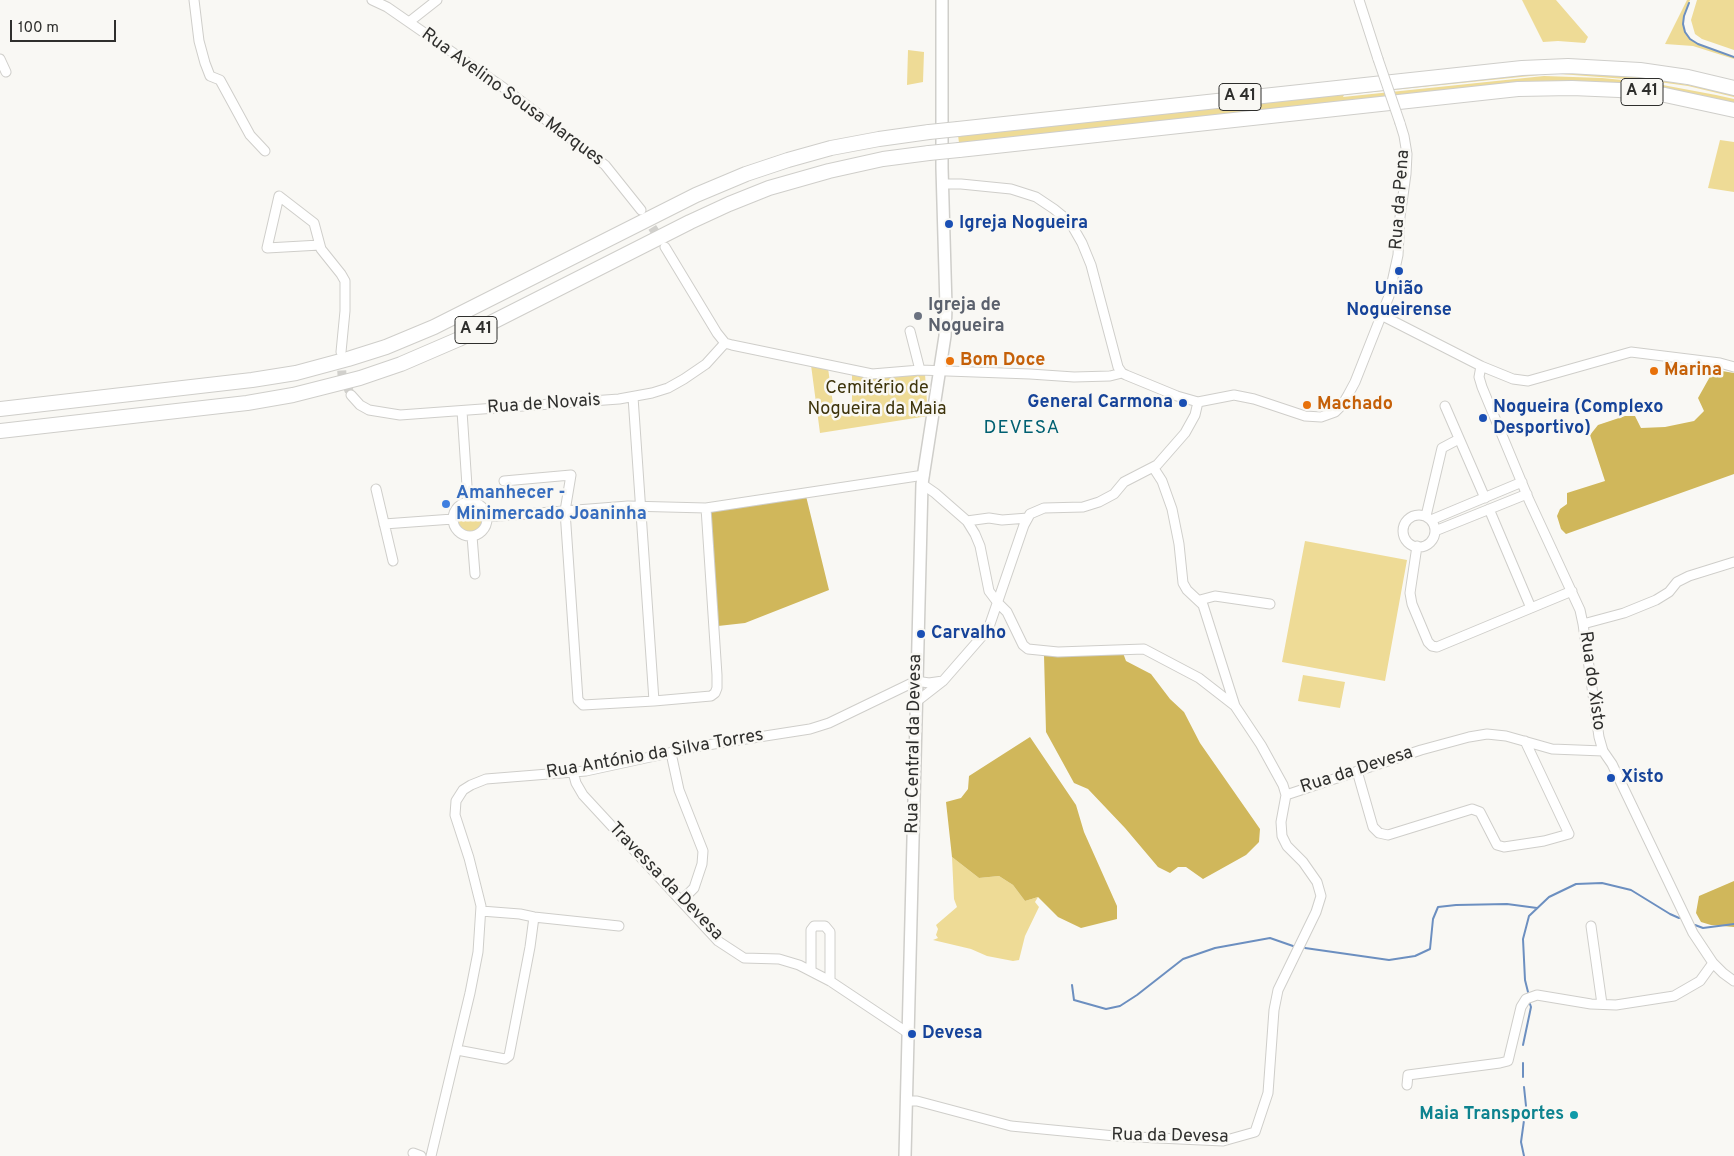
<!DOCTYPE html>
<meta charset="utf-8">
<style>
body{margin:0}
#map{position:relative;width:1734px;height:1156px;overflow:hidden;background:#f9f8f4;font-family:Overpass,sans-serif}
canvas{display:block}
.scale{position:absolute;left:10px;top:20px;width:106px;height:22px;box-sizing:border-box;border:2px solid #2f2f2d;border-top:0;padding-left:6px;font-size:15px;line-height:18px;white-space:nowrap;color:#2f2f2d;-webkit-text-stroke:4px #f9f8f4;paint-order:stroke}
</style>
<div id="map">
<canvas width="1734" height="1156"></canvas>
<div class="scale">100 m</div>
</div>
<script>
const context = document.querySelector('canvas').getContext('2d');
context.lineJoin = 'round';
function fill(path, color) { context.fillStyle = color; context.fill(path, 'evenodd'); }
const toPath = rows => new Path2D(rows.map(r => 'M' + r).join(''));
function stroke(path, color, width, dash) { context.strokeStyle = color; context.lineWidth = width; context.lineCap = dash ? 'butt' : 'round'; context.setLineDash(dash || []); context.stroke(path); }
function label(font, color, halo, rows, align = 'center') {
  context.font = font + ' Overpass,sans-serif'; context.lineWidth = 5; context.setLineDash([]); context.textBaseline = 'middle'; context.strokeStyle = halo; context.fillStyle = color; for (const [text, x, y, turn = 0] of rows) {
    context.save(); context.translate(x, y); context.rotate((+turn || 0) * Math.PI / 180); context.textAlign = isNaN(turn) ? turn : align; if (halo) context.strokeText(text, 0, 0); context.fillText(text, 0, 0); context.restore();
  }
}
const green = toPath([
 [1522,0,1556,0,1588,37,1585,43,1558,41,1543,42],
 [1687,0,1690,0,1684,16,1683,24,1685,32,1690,39,1698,44,1734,57,1734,59,1693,46,1665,44],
 [1697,0,1734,0,1734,50,1702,39,1695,34,1691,20],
 [908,50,924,52,923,82,907,85],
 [1547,73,1586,73,1647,78,1713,89,1734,95,1734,97,1688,86,1652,81],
 [1539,74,1539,75,1530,76,1344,95,1343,97,1544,76,1602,78,1652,83,1716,95,1734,99,1734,103,1704,96,1639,85,1578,81,1520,83,959,143,958,135,1508,75],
 [1720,140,1734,142,1734,192,1708,188],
 [811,365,828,368,833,404,852,403,852,372,925,374,928,416,820,433],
 '456 519a13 13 0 1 1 26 0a13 13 0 1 1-26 0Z',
 [1305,541,1407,560,1385,681,1282,662],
 [1303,675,1345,682,1340,708,1298,701],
 [952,857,979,878,999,876,1013,885,1025,901,1038,897,1035,902,1039,907,1025,936,1019,960,1013,961,987,956,971,949,933,940,938,938,936,935,938,929,936,925,957,907,954,899]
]);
const forest = toPath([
 [1722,371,1734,373,1734,474,1566,534,1561,529,1557,516,1560,509,1567,504,1567,493,1605,481,1590,435,1598,425,1625,416,1635,416,1641,428,1665,427,1694,421,1704,411,1698,398,1712,373],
 [806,496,829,590,745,623,718,626,710,513,714,510],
 [1123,653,1126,661,1151,674,1170,699,1184,712,1200,743,1260,829,1259,842,1246,855,1203,879,1186,867,1178,867,1170,873,1158,867,1125,828,1088,789,1074,783,1046,732,1044,655],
 [1030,737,1076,805,1084,832,1117,906,1117,919,1081,928,1058,917,1038,897,1025,901,1013,885,999,876,979,878,952,857,946,802,961,798,968,789,969,776],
 [1734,881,1734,927,1711,925,1701,922,1696,913,1699,896]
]);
const stream = toPath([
 [1689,3,1684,16,1683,24,1685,32,1690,39,1698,44,1734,57],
 [1695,925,1703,928,1734,924],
 [1305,948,1389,960,1415,956,1430,949,1433,919,1438,907,1456,905,1507,904,1537,908],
 [1072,985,1074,1000,1106,1009,1120,1006,1137,995,1183,959,1215,948,1270,938,1293,946],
 [1528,992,1525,980,1523,939,1529,916,1549,897,1576,884,1602,883,1631,890,1670,914,1679,918],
 [1523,1045,1531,1007,1530,1004],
 [1523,1063,1523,1077],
 [1524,1156,1521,1142,1526,1106,1524,1087]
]);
const minorTunnel = toPath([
 [645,216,661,241],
 [341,357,342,375,351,395]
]);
const minor = toPath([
 [194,0,199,41,205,63,210,76,220,80,250,135,265,151],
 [372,0,387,7,504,88,605,165,641,210],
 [1359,0,1378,59],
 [409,22,437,0],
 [0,59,6,72],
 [943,184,961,184,1011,189,1036,197,1054,209,1070,222,1082,243,1091,265,1118,367,1122,373,1126,375,1177,396,1198,402,1234,395,1254,399,1305,416,1321,417,1335,412,1342,405,1348,395,1355,382,1389,296,1398,255,1400,217,1406,174,1407,154,1404,136,1400,123],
 [320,245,267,248,279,196,314,223,321,249,341,274,345,281,345,311,341,352],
 [665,247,717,333,725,343,732,345,872,374,920,370,1030,374,1074,377,1110,376,1122,373],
 [1381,315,1481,366,1513,379,1528,381,1631,352,1720,363,1734,367],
 [910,331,920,370],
 [1481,366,1479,377,1482,387,1529,500,1580,610,1583,624,1599,737,1603,751,1612,764,1693,933,1713,963,1723,973,1734,981],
 [351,395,360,405,369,410,400,415,619,399,652,393,668,388,684,379,706,364,725,343],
 [633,397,654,701],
 [1445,406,1485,498],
 [462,411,468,501],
 [1153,467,1162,481,1172,509,1179,544,1183,583,1187,590,1203,605,1235,706],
 [504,481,571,475,565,511,578,700,583,705,654,701,711,696,715,693,717,688,717,675,706,508],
 [922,484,935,493,967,521,975,534,980,546,989,591,998,603,1007,612,1023,645,1028,649,1058,652,1144,649,1199,678,1235,706,1261,745,1283,785,1286,795],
 [376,489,393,561],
 '453 519a17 17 0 1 1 34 0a17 17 0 1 1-34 0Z',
 [1489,509,1531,608],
 '1403 531a16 16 0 1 1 32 0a16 16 0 1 1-32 0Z',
 [1426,516,1442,448,1459,439],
 [487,517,628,506,706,508,924,475],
 [1431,520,1522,482],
 [967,521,989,518,1002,520,1028,518],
 [384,524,453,519],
 [1435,531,1527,494],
 [472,536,475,574],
 [1417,546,1410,593,1412,604,1428,642,1432,646,1437,647,1572,591],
 [1200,600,1215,596,1270,604],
 [1583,624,1624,613,1656,600,1669,592,1677,582,1689,576,1734,562],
 [916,702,943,681,984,634,990,624,1024,525,1030,514,1044,508,1083,507,1099,502,1114,494,1124,482,1157,465,1185,433,1195,415,1198,402],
 [671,753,679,790,703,851,702,864,694,888,681,901],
 [1357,771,1373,827,1379,833,1388,835,1472,809,1480,812,1497,845,1504,847,1544,841,1569,834,1525,741],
 [573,772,576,783,583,795,718,941,744,958,779,959,799,965,830,981,908,1033],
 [481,911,520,914,534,917,619,926],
 [1591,926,1602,1004],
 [811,971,811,930,814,926,825,926,830,932,830,981],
 [457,1050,505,1059,509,1056,530,947,534,917],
 [1407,1085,1408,1075,1500,1063,1508,1061,1521,1007,1526,999,1537,995,1591,1004,1616,1005,1674,996,1700,981,1713,963],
 [906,1101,917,1101,1011,1126,1115,1136,1223,1141,1255,1132,1268,1093,1274,1010,1278,990,1316,912,1321,896,1317,882,1303,862,1287,846,1282,836,1281,822,1286,795,1421,750,1469,737,1487,734,1506,736,1552,749,1603,751],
 [413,1153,421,1156],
 [431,1156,470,993,478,952,481,906,469,858,455,815,456,801,463,790,471,785,486,779,586,771,701,746,810,729,829,723,916,681,929,683,943,681]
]);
const major = toPath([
 [905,1156,922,484,945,336,946,307,942,168,942,0]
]);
const highway = toPath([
 [958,129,1522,68,1568,66,1640,70,1688,77,1734,88],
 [959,150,1518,89,1572,88,1619,90,1665,95,1734,110],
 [0,409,252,380,296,373,348,359,386,347,434,327,696,195,746,174,788,160,831,148,879,139,929,132],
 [0,431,247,403,293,395,360,378,401,364,459,339,690,222,729,204,769,188,829,171,883,159,929,153]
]);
const minorBridge = toPath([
 [1378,59,1400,123]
]);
const highwayBridge = toPath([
 [929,132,958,129],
 [929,153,959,150]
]);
const markers = [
 [949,224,5,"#1a4fb4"],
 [1399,271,5,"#1a4fb4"],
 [918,316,5,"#6b7280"],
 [950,361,5,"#e8710a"],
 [1654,371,5,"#e8710a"],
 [1183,403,5,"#1a4fb4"],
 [1307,405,5,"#e8710a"],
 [1483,418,5,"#1a4fb4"],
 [446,504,5,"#3f7fe0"],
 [921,634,5,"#1a4fb4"],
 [1611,778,5,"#1a4fb4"],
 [912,1034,5,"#1a4fb4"],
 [1574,1115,5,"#0f9aa8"]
];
const shields = [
 [1642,92,42],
 [1240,97,42],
 [476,330,42]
];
const shieldNames = [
 ["A 41",1642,92],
 ["A 41",1240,97],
 ["A 41",476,330]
];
const streetNames = [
 ["Rua Avelino Sousa Marques",512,98,36],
 ["Rua da Pena",1401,200,-86],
 ["Rua de Novais",544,405,-4],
 ["Rua do Xisto",1591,681,82],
 ["Rua Central da Devesa",915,744,-89],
 ["Rua António da Silva Torres",655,755,-10],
 ["Rua da Devesa",1357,771,-18],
 ["Travessa da Devesa",665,882,46],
 ["Rua da Devesa",1170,1137,1]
];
const transitNames = [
 ["Igreja Nogueira",959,224],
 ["União",1399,290,"center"],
 ["Nogueirense",1399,311,"center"],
 ["General Carmona",1173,403,"right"],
 ["Nogueira (Complexo",1493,408],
 ["Desportivo)",1493,429],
 ["Carvalho",931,634],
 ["Xisto",1621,778],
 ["Devesa",922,1034]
];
const worshipNames = [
 ["Igreja de",928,306],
 ["Nogueira",928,327]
];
const foodNames = [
 ["Bom Doce",960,361],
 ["Marina",1664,371],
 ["Machado",1317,405]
];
const parkNames = [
 ["Cemitério de",877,389],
 ["Nogueira da Maia",877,410]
];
const shopNames = [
 ["Amanhecer -",456,494],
 ["Minimercado Joaninha",456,515]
];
const cultureNames = [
 ["Maia Transportes",1564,1115]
];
const neighbourhoodNames = [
 ["DEVESA",1022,429]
];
fill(green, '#eedb96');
fill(forest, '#d0b75b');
stroke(stream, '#6c8fc0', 2);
stroke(minorTunnel, '#d1d0cc', 9, [9, 4.5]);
stroke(minor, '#cfceca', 11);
stroke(major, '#cfceca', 14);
stroke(highway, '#cfceca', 16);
stroke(minor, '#fff', 9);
stroke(major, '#fff', 11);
stroke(highway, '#fff', 14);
stroke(minorBridge, '#cfceca', 11, []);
stroke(highwayBridge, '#cfceca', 16, []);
stroke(minorBridge, '#fff', 9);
stroke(highwayBridge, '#fff', 14);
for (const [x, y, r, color] of markers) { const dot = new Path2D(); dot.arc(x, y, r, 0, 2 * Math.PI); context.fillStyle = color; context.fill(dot); stroke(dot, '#f9f8f4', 2); }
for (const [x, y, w] of shields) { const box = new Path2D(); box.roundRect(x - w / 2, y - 13.5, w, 27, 4); context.fillStyle = '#f9f8f4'; context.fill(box); stroke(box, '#2f2f2d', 1); }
label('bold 16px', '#2f2f2d', null, shieldNames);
label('18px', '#2f2f2d', '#f9f8f4', streetNames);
label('bold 18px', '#164399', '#f9f8f4', transitNames, 'left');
label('bold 18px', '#5b616d', '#f9f8f4', worshipNames, 'left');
label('bold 18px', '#c56008', '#f9f8f4', foodNames, 'left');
label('18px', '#3e340b', '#f9f8f4', parkNames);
label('bold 18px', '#366cbe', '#f9f8f4', shopNames, 'left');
label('bold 18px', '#0d838f', '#f9f8f4', cultureNames, 'right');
context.letterSpacing = '1px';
label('19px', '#016072', '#f9f8f4', neighbourhoodNames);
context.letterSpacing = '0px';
</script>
